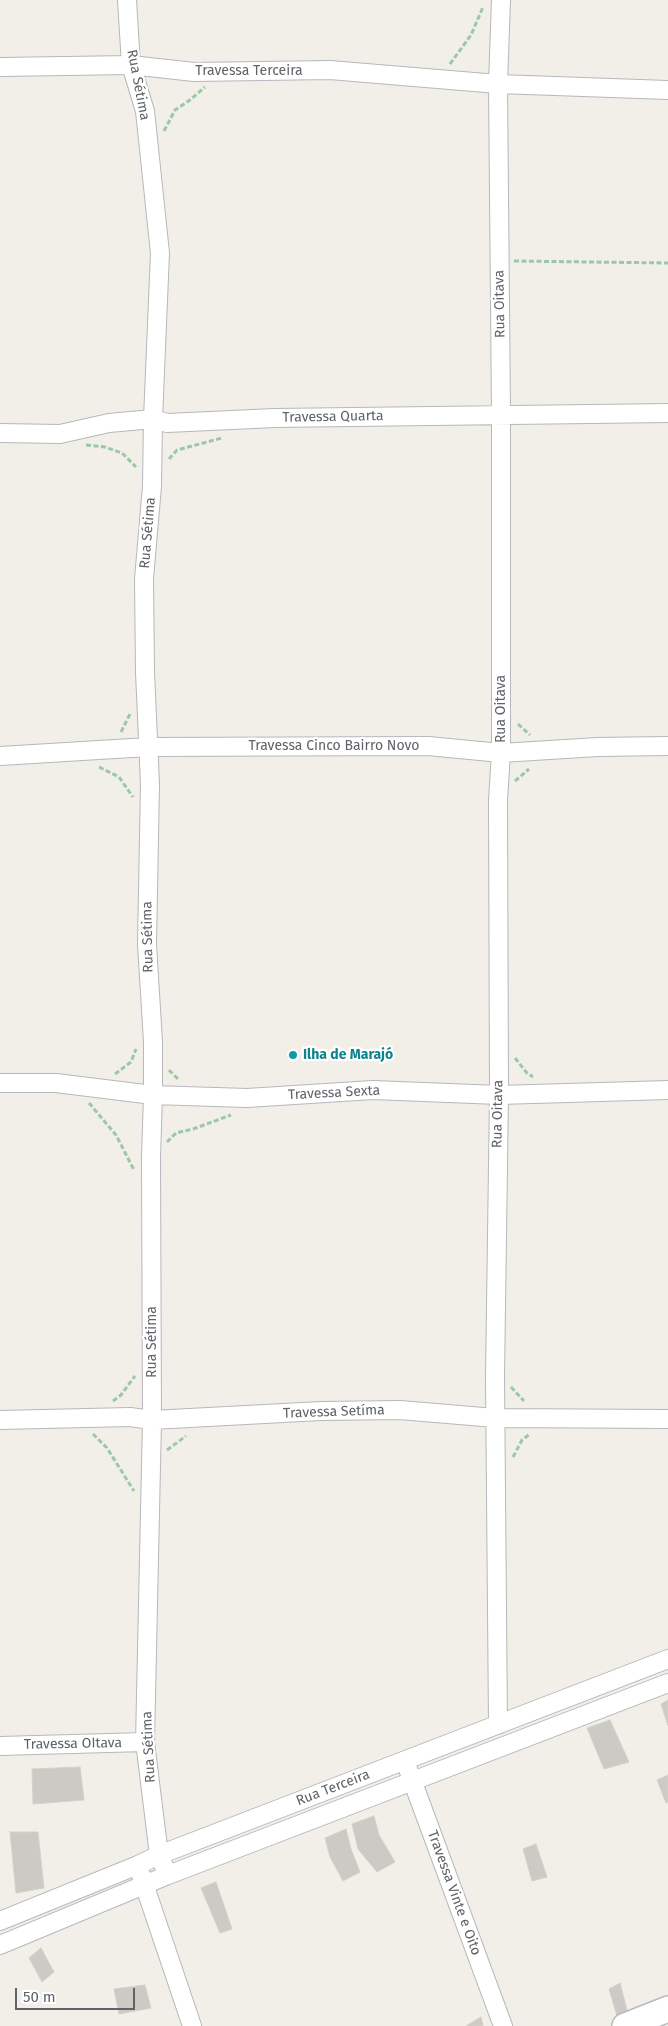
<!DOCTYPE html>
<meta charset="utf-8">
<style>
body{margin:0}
#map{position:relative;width:668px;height:2026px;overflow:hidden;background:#f1efe8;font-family:"Fira Sans",sans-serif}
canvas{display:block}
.scale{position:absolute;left:15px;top:1988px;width:120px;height:22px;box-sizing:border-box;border:2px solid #5f6368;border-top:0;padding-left:6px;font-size:15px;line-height:18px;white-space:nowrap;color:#5f6368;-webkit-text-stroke:4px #fff;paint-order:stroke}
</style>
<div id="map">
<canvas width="668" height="2026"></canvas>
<div class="scale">50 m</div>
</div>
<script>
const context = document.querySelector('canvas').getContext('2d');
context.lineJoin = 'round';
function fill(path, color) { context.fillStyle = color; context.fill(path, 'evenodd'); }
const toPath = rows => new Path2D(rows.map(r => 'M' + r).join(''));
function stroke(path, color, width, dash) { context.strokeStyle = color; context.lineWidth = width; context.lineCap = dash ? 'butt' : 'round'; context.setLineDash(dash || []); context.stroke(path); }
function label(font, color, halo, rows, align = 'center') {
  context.font = font + ' "Fira Sans",sans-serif'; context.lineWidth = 4.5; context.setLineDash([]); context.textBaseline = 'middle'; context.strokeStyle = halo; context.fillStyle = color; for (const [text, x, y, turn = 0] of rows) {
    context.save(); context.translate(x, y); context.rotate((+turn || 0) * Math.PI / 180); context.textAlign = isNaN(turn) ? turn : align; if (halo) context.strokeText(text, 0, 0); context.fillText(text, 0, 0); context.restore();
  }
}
const building = toPath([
 [668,1700,668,1726,661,1704,668,1700],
 [610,1720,629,1762,604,1769,587,1728,610,1720],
 [80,1767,84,1800,33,1804,32,1769,80,1767],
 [668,1775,668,1802,666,1803,657,1780,668,1775],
 [374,1816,379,1835,395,1862,377,1872,358,1849,352,1824,374,1816],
 [346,1829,351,1849,360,1872,343,1881,330,1857,325,1838,346,1829],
 [10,1832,38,1832,44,1888,16,1893,10,1832],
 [536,1844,547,1877,532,1881,523,1849,536,1844],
 [216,1882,232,1929,220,1933,201,1888,216,1882],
 [41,1948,54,1972,42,1982,29,1958,41,1948],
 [620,1983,627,2010,617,2016,609,1989,620,1983],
 [145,1985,151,2008,119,2014,114,1989,145,1985],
 [481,2017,483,2026,466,2026,481,2017]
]);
const path = toPath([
 [450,64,471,35,483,7],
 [164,131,175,110,190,100,205,87],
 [514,261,668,263],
 [86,445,105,447,122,453,136,467],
 [169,459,177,450,222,438],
 [518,724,530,735],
 [121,732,130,714],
 [99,767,119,777,133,797],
 [515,781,529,769],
 [515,1058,527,1073,533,1077],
 [169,1070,179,1080],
 [115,1074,131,1062,136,1049],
 [89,1103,116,1135,134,1170],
 [167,1142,176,1133,193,1129,231,1115],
 [511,1387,524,1401],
 [113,1401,121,1395,135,1376],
 [93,1434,107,1448,134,1491],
 [167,1450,186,1436],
 [513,1457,522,1440,530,1434]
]);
const street = toPath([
 [127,0,131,65,145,111,160,253,153,419,152,486,144,579,145,672,150,784,147,944,153,1042,153,1095,151,1159,152,1420,145,1742,159,1855,168,1875],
 [0,67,131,65,194,72,330,70,498,84,668,90],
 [0,433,60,434,109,423,153,419,167,423,275,418,668,413],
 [0,756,148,747,428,746,501,753,598,747,668,746],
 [0,1083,56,1083,153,1095,247,1098,373,1090,499,1095,668,1090],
 [0,1420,130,1417,152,1420,321,1411,400,1410,495,1418,668,1419],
 [498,1725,495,1377,499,1095,498,800,501,753,501,414,498,84,501,0],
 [0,1746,145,1742],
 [408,1769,503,2026],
 [141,1875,192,2026],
 [0,1921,138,1865,159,1855,668,1659],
 [0,1945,168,1875,668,1683]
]);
const secondary = toPath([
 [625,2026,668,2009]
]);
const markers = [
 [293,1055,5,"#0f9aa8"]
];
const streetNames = [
 ["Travessa Terceira",249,71],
 ["Rua Sétima",138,85,79],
 ["Rua Oitava",500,304,-91],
 ["Travessa Quarta",333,417,-1],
 ["Rua Sétima",148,533,-85],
 ["Rua Oitava",501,709,-90],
 ["Travessa Cinco Bairro Novo",334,746],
 ["Rua Sétima",148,937,-91],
 ["Travessa Sexta",334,1093,-3],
 ["Rua Oitava",498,1114,-89],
 ["Rua Sétima",152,1342,-90],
 ["Travessa Setíma",334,1412,-2],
 ["Travessa OItava",73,1744,-1],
 ["Rua Sétima",149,1747,-93],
 ["Rua Terceira",333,1788,-21],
 ["Travessa Vinte e Oito",454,1893,70]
];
const cultureNames = [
 ["Ilha de Marajó",303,1055]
];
fill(building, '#cccac5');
stroke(building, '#d6d1c6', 1);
stroke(street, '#b5b8bc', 20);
stroke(secondary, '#b6babf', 28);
stroke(path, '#9cc7a9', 3, [5, 2.5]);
stroke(street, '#fff', 18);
stroke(secondary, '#fff', 25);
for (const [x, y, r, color] of markers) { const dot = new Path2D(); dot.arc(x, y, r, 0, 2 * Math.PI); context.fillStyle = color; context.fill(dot); stroke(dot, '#fff', 2); }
label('14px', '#5f6368', '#fff', streetNames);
label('bold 14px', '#0d838f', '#fff', cultureNames, 'left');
</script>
